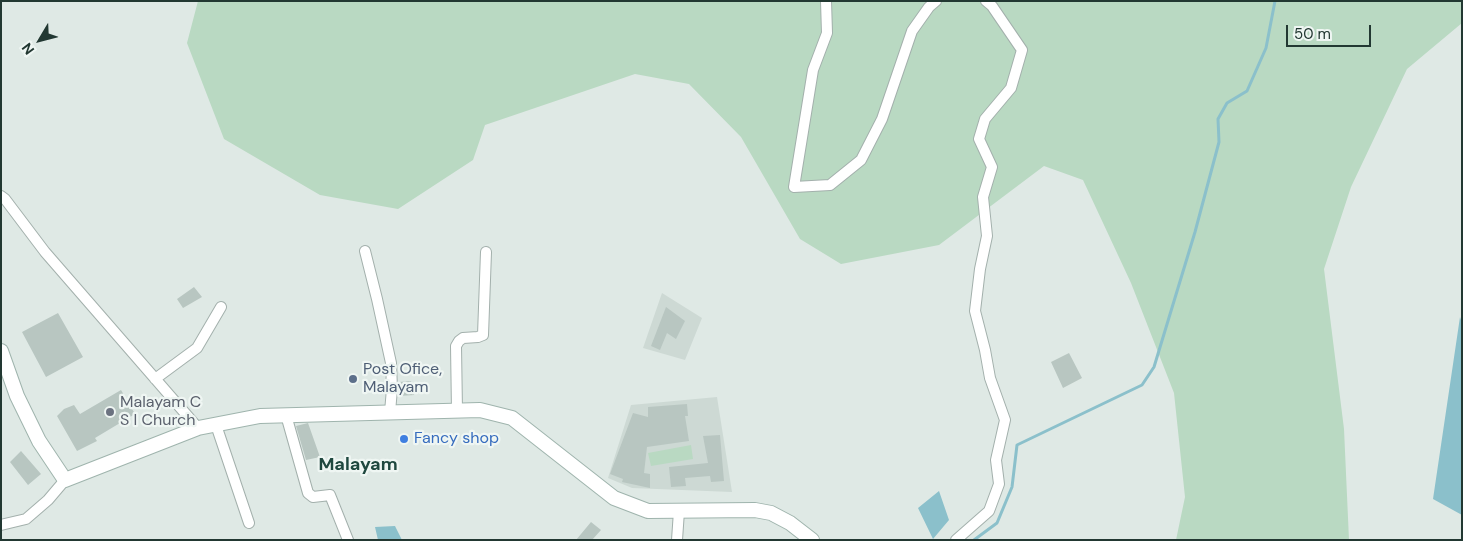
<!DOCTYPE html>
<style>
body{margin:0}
#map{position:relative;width:1463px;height:541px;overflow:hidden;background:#dfe9e5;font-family:"DM Sans",sans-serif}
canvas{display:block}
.frame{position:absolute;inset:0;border:2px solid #223832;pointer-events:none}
.north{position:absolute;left:15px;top:15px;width:50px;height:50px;-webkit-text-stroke:4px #eff6f3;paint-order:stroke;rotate:233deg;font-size:14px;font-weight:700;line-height:20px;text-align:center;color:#223832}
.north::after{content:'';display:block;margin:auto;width:18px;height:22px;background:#223832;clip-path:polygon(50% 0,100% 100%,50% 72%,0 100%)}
.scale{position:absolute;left:1286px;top:25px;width:85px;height:22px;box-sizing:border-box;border:2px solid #223832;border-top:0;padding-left:6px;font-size:15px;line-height:18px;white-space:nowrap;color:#223832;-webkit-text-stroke:4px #eff6f3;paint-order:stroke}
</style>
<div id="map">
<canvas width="1463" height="541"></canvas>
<div class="frame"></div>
<div class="north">N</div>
<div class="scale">50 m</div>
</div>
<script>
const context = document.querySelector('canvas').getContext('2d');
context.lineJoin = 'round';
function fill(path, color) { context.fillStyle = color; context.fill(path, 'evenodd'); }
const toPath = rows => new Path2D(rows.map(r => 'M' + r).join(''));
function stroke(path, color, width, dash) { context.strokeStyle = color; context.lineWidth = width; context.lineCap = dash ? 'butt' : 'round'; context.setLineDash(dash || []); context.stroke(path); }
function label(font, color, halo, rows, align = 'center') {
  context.font = font + ' "DM Sans",sans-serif'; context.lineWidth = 4.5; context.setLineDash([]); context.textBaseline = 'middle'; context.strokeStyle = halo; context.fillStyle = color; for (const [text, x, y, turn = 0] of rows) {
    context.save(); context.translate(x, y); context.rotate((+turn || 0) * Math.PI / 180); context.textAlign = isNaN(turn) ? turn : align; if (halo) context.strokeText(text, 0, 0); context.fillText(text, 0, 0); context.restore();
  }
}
const built = toPath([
 [662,293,702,318,685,360,643,348],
 [717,397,732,492,632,488,608,478,631,405]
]);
const green = toPath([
 [198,1,1462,1,1462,23,1407,69,1351,187,1324,269,1344,429,1349,540,1176,540,1185,497,1174,393,1131,283,1083,180,1044,166,939,245,841,264,800,239,741,137,689,84,635,74,485,125,473,160,398,209,320,195,224,139,187,43],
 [691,445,693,459,651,466,648,453]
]);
const water = toPath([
 [1460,317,1462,323,1462,515,1433,499],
 [939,491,949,520,933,539,918,508],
 [395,526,402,540,378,540,375,527]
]);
const stream = toPath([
 [974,540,997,523,1012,487,1017,445,1142,385,1154,367,1195,232,1219,142,1218,119,1227,103,1247,91,1266,48,1275,1]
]);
const building = toPath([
 [194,287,202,297,183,308,177,299],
 [666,307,685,321,676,339,667,333,660,350,651,346],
 [58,313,83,357,46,377,22,332],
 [1069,353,1082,378,1063,388,1051,362],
 [411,381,414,395,398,396,399,382],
 [121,390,135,414,95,438,97,441,77,451,57,416,64,409,74,405,80,414],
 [687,404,688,416,685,416,689,441,647,447,644,473,650,474,650,488,622,482,623,479,610,474,633,413,648,417,648,407],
 [308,423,320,457,306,460,296,426],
 [720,435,724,481,711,482,710,476,685,478,686,486,671,487,669,467,708,463,703,436],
 [21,451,41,474,28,485,10,462],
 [591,522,601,530,592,540,576,540]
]);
const street = toPath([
 [826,1,827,33,813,70,794,187,830,185,861,160,882,119,912,31,929,7,936,1],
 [1,196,5,199,45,252,198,428],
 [365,251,377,299,391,363,392,389,390,412],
 [155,379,197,348,221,307],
 [457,411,456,346,459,341,463,338,478,337,483,335,486,252],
 [286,415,308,493,313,497,330,495,348,540],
 [216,425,249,523],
 [1,525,26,519,48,500,65,480],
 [677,540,679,511],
 [956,540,989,511,999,484,996,460,1005,420,990,378,985,350,975,311,980,269,987,236,983,197,992,167,979,139,985,119,1011,88,1022,50,992,6,986,1]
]);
const secondary = toPath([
 [1,351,17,396,39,441,65,480,198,428,260,416,480,410,512,418,614,498,648,511,755,510,771,513,790,523,812,540]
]);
const markers = [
 [353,379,5,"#5c6f8a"],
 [110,412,5,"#6b7280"],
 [404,439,5,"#3f7fe0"]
];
const serviceNames = [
 ["Post Ofice,",363,370],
 ["Malayam",363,388]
];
const worshipNames = [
 ["Malayam C",120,403],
 ["S I Church",120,421]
];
const shopNames = [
 ["Fancy shop",414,439]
];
const neighbourhoodNames = [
 ["Malayam",358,465]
];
fill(built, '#cdd9d4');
fill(green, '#b9d9c2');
fill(water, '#8bc0cb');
stroke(stream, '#8bc0cb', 3);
fill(building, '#b8c6c1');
stroke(street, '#a3b0ac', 12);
stroke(secondary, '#9fb4ad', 16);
stroke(street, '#fff', 10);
stroke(secondary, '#fff', 14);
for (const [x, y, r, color] of markers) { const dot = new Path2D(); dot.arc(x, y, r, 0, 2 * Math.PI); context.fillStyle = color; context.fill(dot); stroke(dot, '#eff6f3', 2); }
label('16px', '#4e5e75', '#eff6f3', serviceNames, 'left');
label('16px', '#5b616d', '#eff6f3', worshipNames, 'left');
label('16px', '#366cbe', '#eff6f3', shopNames, 'left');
label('bold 18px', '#1f483f', '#eff6f3', neighbourhoodNames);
</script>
